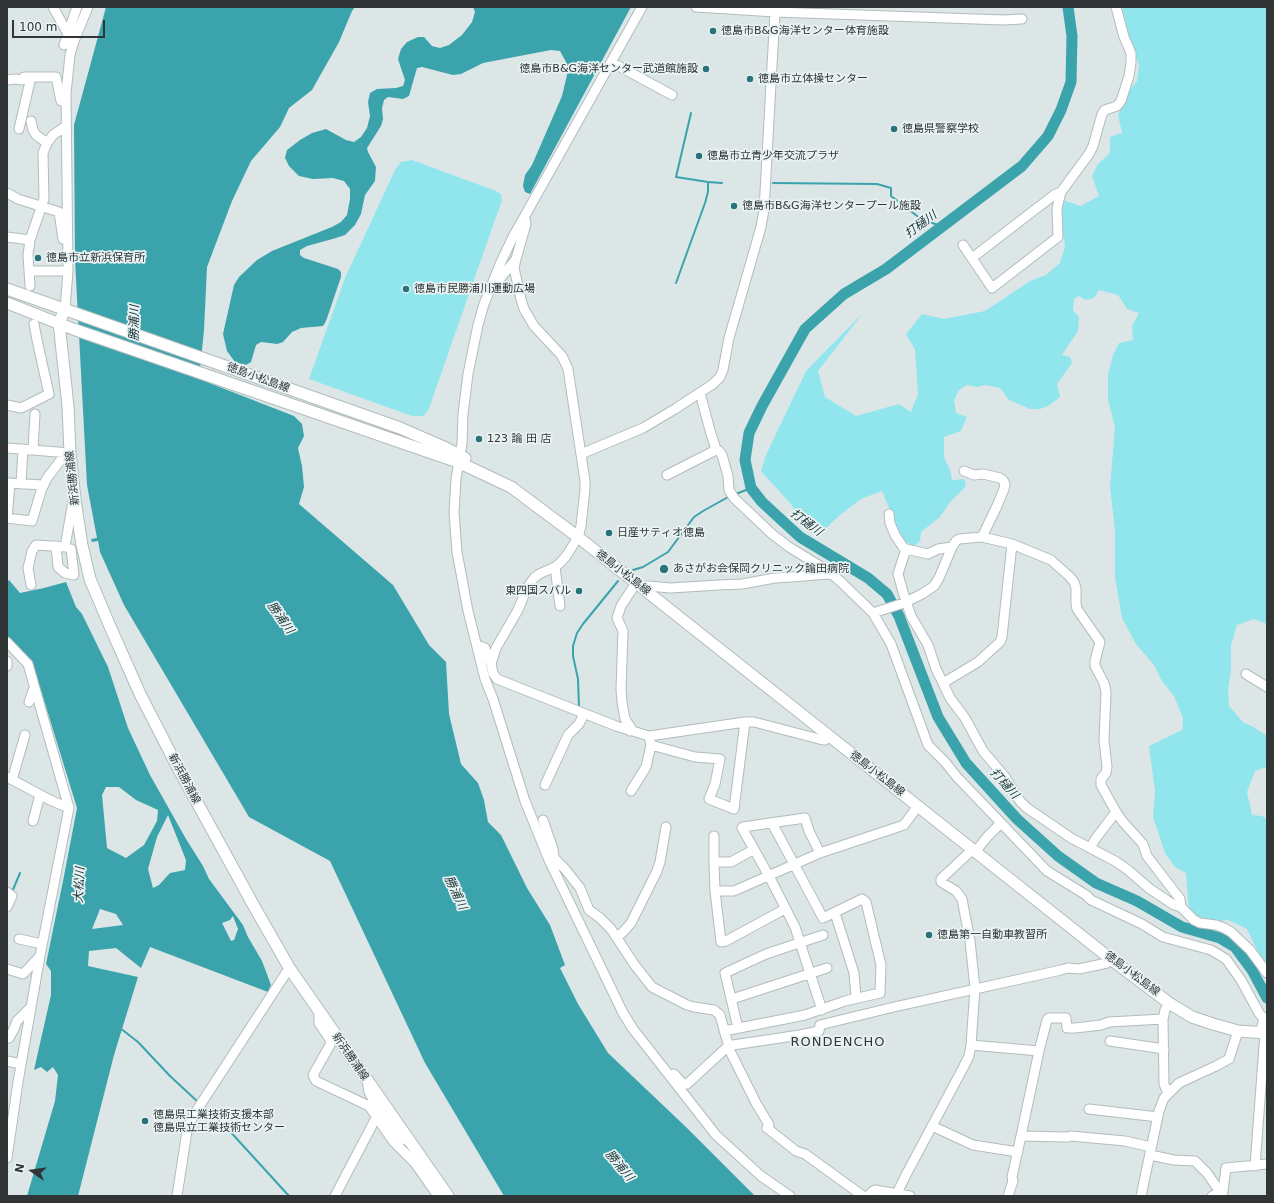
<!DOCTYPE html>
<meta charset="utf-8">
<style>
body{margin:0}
#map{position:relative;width:1274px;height:1203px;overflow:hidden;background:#dce6e7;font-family:"DejaVu Sans",sans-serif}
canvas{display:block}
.frame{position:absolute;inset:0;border:8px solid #313536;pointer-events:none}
.north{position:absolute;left:12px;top:1151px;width:40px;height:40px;-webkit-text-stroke:3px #e9f3f4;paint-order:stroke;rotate:283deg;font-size:11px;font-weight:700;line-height:16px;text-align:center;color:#313536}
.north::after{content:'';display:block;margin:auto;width:14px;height:18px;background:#313536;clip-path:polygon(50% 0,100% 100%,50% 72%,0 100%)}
.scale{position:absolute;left:12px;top:20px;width:93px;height:18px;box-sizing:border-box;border:2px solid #313536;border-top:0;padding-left:5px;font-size:12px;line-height:14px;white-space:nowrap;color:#313536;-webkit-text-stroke:3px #e9f3f4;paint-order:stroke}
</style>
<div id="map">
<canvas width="1274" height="1203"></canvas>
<div class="frame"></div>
<div class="north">N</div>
<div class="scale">100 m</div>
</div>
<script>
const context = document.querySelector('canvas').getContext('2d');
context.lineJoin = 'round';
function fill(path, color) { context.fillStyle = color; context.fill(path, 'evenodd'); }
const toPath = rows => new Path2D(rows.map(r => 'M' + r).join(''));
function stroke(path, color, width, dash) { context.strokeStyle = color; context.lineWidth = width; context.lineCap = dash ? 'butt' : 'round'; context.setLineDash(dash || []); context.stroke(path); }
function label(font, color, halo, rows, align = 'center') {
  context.font = font + ' "DejaVu Sans","Noto Sans JP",sans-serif'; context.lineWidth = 3.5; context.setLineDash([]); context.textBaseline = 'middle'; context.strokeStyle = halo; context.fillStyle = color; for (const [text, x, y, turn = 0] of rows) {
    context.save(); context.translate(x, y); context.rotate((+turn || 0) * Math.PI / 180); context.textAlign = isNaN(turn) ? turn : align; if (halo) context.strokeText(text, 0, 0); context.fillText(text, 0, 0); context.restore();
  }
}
const green = toPath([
 [1122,7,1267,7,1267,624,1254,619,1237,625,1231,645,1231,671,1228,690,1229,706,1244,723,1252,726,1267,736,1267,767,1255,771,1247,792,1252,815,1262,816,1267,819,1267,964,1262,960,1247,929,1228,920,1208,922,1189,911,1186,873,1175,867,1165,853,1153,817,1155,791,1149,746,1182,730,1183,718,1174,696,1162,681,1154,665,1136,644,1122,618,1115,577,1115,530,1110,487,1115,427,1108,400,1108,375,1113,355,1119,343,1133,340,1132,326,1139,313,1127,309,1118,295,1099,290,1094,298,1086,300,1079,296,1074,299,1073,310,1079,317,1078,331,1062,355,1070,357,1072,363,1057,384,1060,397,1048,406,1040,409,1030,409,1009,400,1000,388,985,385,978,387,967,385,959,390,954,400,956,413,967,417,961,431,944,437,944,457,950,470,952,480,964,479,966,486,951,501,940,517,921,532,920,541,914,546,902,540,882,491,861,499,840,515,821,533,812,534,790,503,761,471,766,455,806,371,863,313,818,371,825,397,856,416,899,404,911,412,918,394,915,350,906,334,922,314,944,319,985,311,1030,281,1046,275,1060,263,1065,246,1060,215,1062,200,1081,206,1099,196,1092,176,1098,164,1110,153,1110,137,1122,133,1118,115,1127,93,1137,81,1139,65,1130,39],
 [412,160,496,191,501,194,502,200,428,411,423,416,412,416,309,379,345,278,395,170,401,162]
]);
const water = toPath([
 [106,7,355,7,352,11,339,42,312,90,289,108,280,127,251,161,232,201,207,267,204,330,199,379,294,416,302,424,304,436,298,448,302,466,304,487,299,504,393,585,429,645,446,662,449,714,461,764,478,783,484,800,488,822,501,835,527,888,550,925,565,965,560,968,578,1004,608,1053,687,1128,755,1196,504,1196,425,1063,330,861,249,817,124,605,100,552,98,541,92,542,91,539,97,538,87,485,75,260,74,125],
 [473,7,631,7,530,194,525,192,523,186,525,175,532,165,562,96,567,75,566,62,560,51,551,50,483,63,461,74,453,75,422,67,417,68,409,96,403,99,388,97,384,100,382,108,383,119,381,126,367,148,368,152,376,167,375,181,365,195,361,214,355,225,345,235,336,238,307,246,300,250,300,255,304,258,338,269,341,272,341,277,326,321,323,326,301,328,292,332,283,342,277,344,261,342,256,345,251,362,246,365,235,362,227,351,223,334,234,285,239,277,257,260,272,251,332,227,341,222,347,215,350,199,350,189,344,181,333,178,313,179,299,176,289,166,285,158,287,150,300,140,312,133,326,129,346,140,354,142,361,137,367,128,370,116,368,102,370,93,377,89,396,88,403,86,405,80,398,59,401,49,407,42,418,37,424,37,432,46,440,48,449,45,462,35,472,22,475,12],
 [9,580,20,593,44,588,66,582,76,607,82,614,108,667,128,728,150,775,186,839,203,866,209,879,243,925,248,937,262,961,271,985,268,992,150,947,141,968,116,948,89,951,88,966,138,977,114,1055,78,1196,27,1196,55,1101,58,1075,53,1067,47,1072,41,1067,34,1070,51,995,51,971,46,964,64,876,77,808,32,661,7,636,7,582],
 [106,787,119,787,136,800,158,810,157,821,144,845,126,858,107,848,102,795],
 [168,815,186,860,185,870,170,873,159,885,153,888,148,869,157,837],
 [100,909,116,914,123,925,92,929],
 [233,916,238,929,234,940,231,941,222,923,230,920]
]);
const stream = toPath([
 [691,113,676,177,708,182,722,183],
 [773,183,877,184,891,188,891,196,921,219,941,226],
 [676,283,705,203,708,192,708,182],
 [736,494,751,488],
 [633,570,643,567,668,552,694,517,703,511,730,496],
 [579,708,578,679,573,656,573,646,577,633,583,624,618,581],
 [12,892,20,873],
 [120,1028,138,1042,170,1076,198,1102],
 [203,1106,226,1127,289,1196]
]);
const river = toPath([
 [1068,7,1072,36,1071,82,1061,110,1048,136,1022,166,886,269,844,294,805,329,762,406,749,433,745,460,751,488,762,502,800,537,868,578,887,594,899,616,938,717,966,763,1017,819,1058,856,1096,883,1137,901,1182,927,1220,938,1235,947,1252,970,1267,998]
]);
const minor = toPath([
 [53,7,68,34],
 [642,7,513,237,501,262,484,304,478,325,468,374,463,414,462,443,456,479,454,512,457,552,468,611,485,679,493,699,525,801,549,860,623,1013,633,1029,716,1135,761,1176,790,1196],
 [696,7,775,12,1004,20,1022,19],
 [64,45,77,7],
 [611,62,672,95],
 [7,80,15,79,22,80,24,77,31,77],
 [31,121,33,130,36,135,47,143],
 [19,129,31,77,56,77,61,101,65,102],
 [7,193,18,199,59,212,63,239],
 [7,237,30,240],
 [963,245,992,288,1058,237,1057,208,1061,192],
 [972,258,1054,195,1061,192,1089,154,1093,146,1102,114,1105,110,1117,106,1121,101,1129,76,1131,63,1131,53,1124,37,1116,7],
 [30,271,68,271],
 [498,281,516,259],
 [30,286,28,255,30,240,44,199,43,153,47,143,53,135,66,126],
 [65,309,68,271,66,93,70,55,74,41,88,7],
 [7,405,21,408,49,394,37,340,34,324],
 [7,448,70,453,60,461,47,478,42,488,32,521,7,518],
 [715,449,719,451,722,455,728,476,729,490,734,498,772,534,789,547,820,566,828,574],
 [33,450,35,414],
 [581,454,643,428,675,409,713,384,720,377,723,370,729,338,761,227,764,210,775,12],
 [964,471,974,475,983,474,1000,478,1003,480,1005,484,1004,489,997,506,982,537],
 [667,475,712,452,715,449,715,446,711,434,700,393],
 [7,483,44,485],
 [21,484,23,449],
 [889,514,890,523,895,535,903,547,906,549,928,554,938,549,952,547],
 [7,518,10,483],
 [56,546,58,567,65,573,74,575,71,549],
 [906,549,898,574,903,592,911,616,928,645,936,669,943,683,978,662,1000,642,1002,637,1012,544],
 [555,567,560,606],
 [31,585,28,568,32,551,36,545,65,547,73,501],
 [641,587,648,586,670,588,719,585,742,584,775,578,792,577,828,574,833,575,841,582,873,613,904,603,922,594,934,586,939,578,952,547,956,541,959,539,982,537,1012,544,1051,560,1070,577,1074,582,1076,588,1076,604,1077,609,1100,642,1095,661,1095,666,1104,683,1106,692,1104,740,1107,767,1106,773,1101,779,1101,785,1116,812,1096,838,1090,848],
 [873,613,891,644,928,745,945,762,957,777,1047,871,1086,895,1091,900,1142,924,1163,937,1211,950,1226,959,1241,980,1259,1013,1264,1019,1260,1033],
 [7,642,28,664,69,808,40,956,18,1082,7,1158],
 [477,645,485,648,491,664,493,673,497,679,616,726,649,736,651,745],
 [7,661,7,666],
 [491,664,496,648,518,610,527,588,534,578,539,574,555,567,560,563,567,555,578,537,581,526,585,489,585,481,568,369,562,356,534,326,524,309,521,299,514,268,516,259,526,224,525,219],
 [1246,674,1267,687],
 [943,683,950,698,965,718,983,751,1005,777,1020,801,1027,808,1071,838,1115,861,1128,870,1150,889,1174,905,1181,907],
 [29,702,34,688],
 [630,731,631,728,625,719,622,702,621,689,623,631,617,618,621,606,636,583],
 [649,736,745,722,754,722,819,739,825,740,828,736],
 [7,777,50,800,69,808],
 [12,780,25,735],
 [545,785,568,735,579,724,584,714],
 [631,791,646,767,651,745,695,757,720,759,715,784,709,799,734,809,745,722],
 [1116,812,1123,822,1143,844,1147,856,1180,899,1181,907,1194,920,1200,923,1216,925,1224,928,1231,932,1250,950,1267,973],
 [543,820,553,849,554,858,565,869,580,888,589,910,600,918,611,929,634,964,652,987,687,1005,694,1007,714,1010,720,1015,730,1051,756,1103,768,1123,769,1125,767,1128,796,1151,805,1154,863,1196],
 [33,821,40,795],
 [714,836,714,862,731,862,753,850],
 [972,850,941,879,941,882,956,891,962,899,970,941,975,988,971,1045,1039,1051,1047,1020,1049,1018,1066,1018,1067,1028,1075,1028,1101,1025,1109,1022,1163,1019],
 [975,852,988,836,1001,823],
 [714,862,715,891,721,942,726,941,785,909],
 [715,891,734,891,820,853],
 [7,892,12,896,7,907],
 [835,913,854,973,856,998],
 [617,937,623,932,631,923,657,871,660,862,666,827],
 [19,939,42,944],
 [7,969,23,974,40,956],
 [732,999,827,968],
 [822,1010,795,927,769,876,742,828,743,827,805,818,809,831,820,853,904,825,918,806],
 [319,1011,319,1023,331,1041,330,1045,313,1075,316,1081,369,1106,393,1141,415,1163,438,1196],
 [738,1028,725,973,766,954,823,935],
 [724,1031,805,1015,845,1001,880,993,881,965,866,902,862,899,823,918,773,825,773,823],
 [7,1038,9,1038,14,1029,17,1021,31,1007],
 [1110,1041,1164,1049],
 [7,1061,21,1064],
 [674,1074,683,1084,687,1084,725,1049,733,1045,800,1035,819,1031,820,1025,894,1007,1061,970,1068,968,1079,969,1107,963,1112,960],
 [368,1082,368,1086,369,1092,383,1119,401,1138,411,1142],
 [1168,1093,1164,1084,1163,1019,1165,1010,1169,1003],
 [1089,1109,1158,1117],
 [932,1126,973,1145,1018,1152],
 [1021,1136,1039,1051],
 [1150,1155,1174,1160,1195,1161,1207,1173,1223,1196],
 [1255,1166,1265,1033],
 [898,1195,899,1189,907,1173,963,1068,969,1056,971,1045],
 [177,1196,187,1131,193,1116,286,973,290,969],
 [335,1196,378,1114],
 [868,1196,873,1191,875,1190,910,1196],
 [1008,1196,1013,1181,1012,1177,1021,1136,1068,1137,1071,1136,1125,1141,1151,1147],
 [1141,1196,1159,1111,1164,1098,1179,1083,1216,1066,1229,1059,1238,1031],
 [1212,1196,1223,1191,1226,1168,1267,1164]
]);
const major = toPath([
 [7,289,400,428,446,448,465,458],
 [7,303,73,329,458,462,511,487,578,537,1112,960,1169,1003,1192,1017,1213,1024,1238,1031,1267,1033],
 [65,309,59,323,68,406,70,453,75,500,82,545,90,579,109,624,140,694,177,766,255,908,290,969,448,1196]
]);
const markers = [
 [713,31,4,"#287279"],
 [706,69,4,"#287279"],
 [750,79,4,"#287279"],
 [894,129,4,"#287279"],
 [699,156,4,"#287279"],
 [734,206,4,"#287279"],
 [38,258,4,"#287279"],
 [406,289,4,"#287279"],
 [479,439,4,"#287279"],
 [609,533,4,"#287279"],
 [664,569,5,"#287279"],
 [579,591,4,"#287279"],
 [929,935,4,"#287279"],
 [145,1121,4,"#287279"]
];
const poiNames = [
 ["徳島市B&G海洋センター体育施設",721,31],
 ["徳島市B&G海洋センター武道館施設",698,69,"right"],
 ["徳島市立体操センター",758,79],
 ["徳島県警察学校",902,129],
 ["徳島市立青少年交流プラザ",707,156],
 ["徳島市B&G海洋センタープール施設",742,206],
 ["徳島市立新浜保育所",46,258],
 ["徳島市民勝浦川運動広場",414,289],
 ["123 論 田 店",487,439],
 ["日産サティオ徳島",617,533],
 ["あさがお会保岡クリニック論田病院",673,569],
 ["東四国スバル",571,591,"right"],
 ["徳島第一自動車教習所",937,935],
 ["徳島県工業技術支援本部",153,1115],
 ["徳島県立工業技術センター",153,1128]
];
const streetNames = [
 ["徳島小松島線",258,378,20],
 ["新浜勝浦線",73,478,-96],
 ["徳島小松島線",623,573,38],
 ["徳島小松島線",877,774,38],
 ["新浜勝浦線",184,779,62],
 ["徳島小松島線",1132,974,37],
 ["新浜勝浦線",350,1057,55]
];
const waterNames = [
 ["打樋川",921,225,-37],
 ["勝浦川",135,323,-89],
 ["打樋川",806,523,37],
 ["勝浦川",280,618,54],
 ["打樋川",1004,784,48],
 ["大松川",80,885,-87],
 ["勝浦川",455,893,65],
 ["勝浦川",619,1166,50]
];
const quarterNames = [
 ["RONDENCHO",838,1043]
];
fill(green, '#91e6ee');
fill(water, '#3aa3ac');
stroke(stream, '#3aa3ac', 2);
stroke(river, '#3aa3ac', 11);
stroke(minor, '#b2bcbc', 11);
stroke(major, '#b2bcbc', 13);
stroke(minor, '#fff', 9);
stroke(major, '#fff', 11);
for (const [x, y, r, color] of markers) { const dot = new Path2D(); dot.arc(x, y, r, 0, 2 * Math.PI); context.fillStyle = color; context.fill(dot); stroke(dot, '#e9f3f4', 1.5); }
label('11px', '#313536', '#e9f3f4', poiNames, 'left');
label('11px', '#313536', '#e9f3f4', streetNames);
label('italic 12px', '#21393b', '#e9f3f4', waterNames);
context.letterSpacing = '1px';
label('13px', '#313536', '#e9f3f4', quarterNames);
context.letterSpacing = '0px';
</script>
